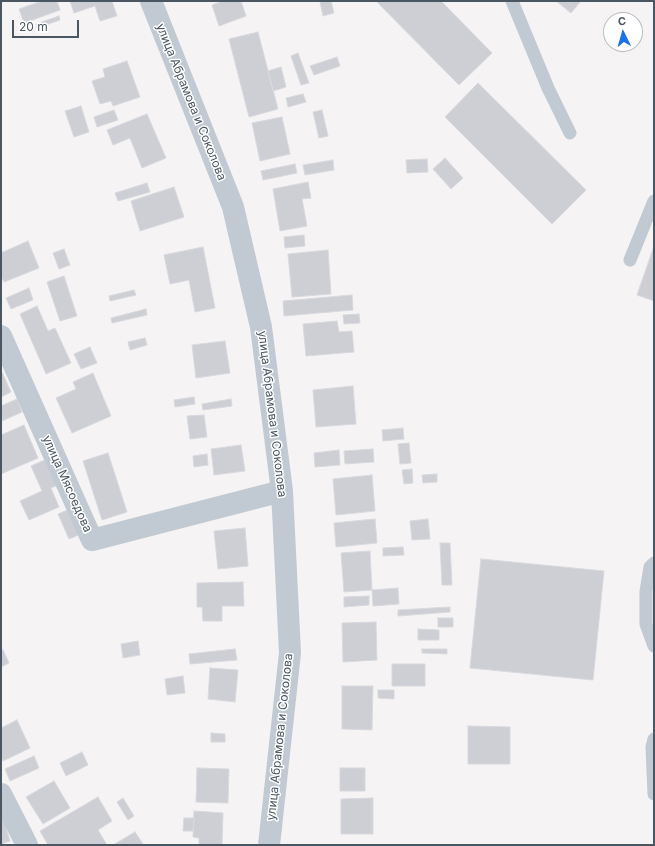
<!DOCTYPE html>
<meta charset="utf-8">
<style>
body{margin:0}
#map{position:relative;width:655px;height:846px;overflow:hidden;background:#f5f3f3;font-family:Inter,sans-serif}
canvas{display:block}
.frame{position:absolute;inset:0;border:2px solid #4a5661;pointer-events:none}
.north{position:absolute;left:603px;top:12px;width:40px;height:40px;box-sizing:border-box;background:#fff;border:1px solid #b7bbc0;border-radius:50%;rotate:355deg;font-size:11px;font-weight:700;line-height:16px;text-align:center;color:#4a5661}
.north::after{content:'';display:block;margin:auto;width:14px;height:18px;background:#1a73e8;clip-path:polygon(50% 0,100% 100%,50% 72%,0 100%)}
.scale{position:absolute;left:12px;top:20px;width:67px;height:18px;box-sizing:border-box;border:2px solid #4a5661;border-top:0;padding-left:5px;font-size:12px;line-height:14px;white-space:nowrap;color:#4a5661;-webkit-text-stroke:3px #fff;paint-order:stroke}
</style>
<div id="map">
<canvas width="655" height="846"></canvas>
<div class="frame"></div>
<div class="north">С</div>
<div class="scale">20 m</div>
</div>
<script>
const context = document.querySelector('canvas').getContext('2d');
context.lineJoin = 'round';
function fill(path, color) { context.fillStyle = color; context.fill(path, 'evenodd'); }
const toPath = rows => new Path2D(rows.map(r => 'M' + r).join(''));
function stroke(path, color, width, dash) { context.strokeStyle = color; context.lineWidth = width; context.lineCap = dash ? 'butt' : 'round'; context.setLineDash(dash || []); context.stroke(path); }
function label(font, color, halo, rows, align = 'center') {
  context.font = font + ' Inter,sans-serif'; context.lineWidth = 3; context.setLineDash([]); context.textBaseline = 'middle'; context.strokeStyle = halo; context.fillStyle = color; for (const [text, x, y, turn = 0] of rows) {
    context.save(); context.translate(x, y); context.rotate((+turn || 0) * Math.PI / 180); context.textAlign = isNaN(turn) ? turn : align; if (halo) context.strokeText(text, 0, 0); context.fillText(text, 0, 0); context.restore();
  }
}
const building = toPath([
 [42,1,57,1,60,10,24,23,19,9,42,1],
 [70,1,112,1,117,16,100,21,95,6,74,13,70,1],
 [223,1,241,1,246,16,219,26,212,5,223,1],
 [325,1,331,1,334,13,323,16,320,2,325,1],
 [376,1,441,1,492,53,459,85,376,1],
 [556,1,581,1,571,13,556,1],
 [59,16,60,20,37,28,36,24,59,16],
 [258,32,278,109,249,117,229,39,258,32],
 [298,53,309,83,301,85,291,56,298,53],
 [337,57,340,66,314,75,310,66,337,57],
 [127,61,140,97,113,106,111,101,100,104,92,81,105,77,103,69,127,61],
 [281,67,286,87,273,91,268,71,281,67],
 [478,83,586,190,552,224,445,117,478,83],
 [303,94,306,102,288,107,286,98,303,94],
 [81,106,89,132,74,137,65,111,81,106],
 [114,110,118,120,97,127,94,117,114,110],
 [322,110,328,136,319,138,313,112,322,110],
 [147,114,166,158,142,168,130,138,113,145,107,130,147,114],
 [282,117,290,154,260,161,252,123,282,117],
 [445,158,463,178,451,189,433,169,445,158],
 [427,159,428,172,407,173,406,160,427,159],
 [333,160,334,170,305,175,303,165,333,160],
 [295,164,297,173,263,180,261,171,295,164],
 [308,182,311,198,302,199,307,226,280,231,273,189,308,182],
 [147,183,150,192,118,201,115,193,147,183],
 [174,187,184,217,140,231,131,201,174,187],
 [304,235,305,246,285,248,284,237,304,235],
 [28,241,39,268,4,282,1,276,1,253,28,241],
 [654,246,654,301,637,295,654,246],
 [203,247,215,308,195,312,189,280,170,284,164,255,203,247],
 [64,249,70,265,59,269,53,253,64,249],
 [328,250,331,294,292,297,288,254,328,250],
 [64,276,77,316,60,321,47,282,64,276],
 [29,288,33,300,11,309,6,298,29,288],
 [134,290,136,295,110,301,109,296,134,290],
 [352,295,353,310,284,316,283,301,352,295],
 [37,306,48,331,55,328,71,363,46,374,20,314,37,306],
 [146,309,147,315,112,323,111,318,146,309],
 [359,314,360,323,344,324,343,315,359,314],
 [337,321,339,332,352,331,354,352,306,356,303,324,337,321],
 [145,338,147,345,130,350,128,342,145,338],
 [225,341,230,373,196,378,192,345,225,341],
 [90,347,97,363,81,369,74,354,90,347],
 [1,372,2,372,11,392,1,397,1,372],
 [93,373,111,416,72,433,56,398,76,389,73,382,93,373],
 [353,386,356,424,316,427,313,390,353,386],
 [194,397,195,404,175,407,174,400,194,397],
 [17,399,22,412,2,421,1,406,17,399],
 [231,399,232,406,203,410,202,404,231,399],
 [204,415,207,437,190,439,187,416,204,415],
 [24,425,38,458,1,474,1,435,24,425],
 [403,428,404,439,383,441,382,430,403,428],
 [409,443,411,463,400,464,398,444,409,443],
 [241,445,245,471,214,475,211,449,241,445],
 [373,449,374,462,345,464,344,451,373,449],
 [339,450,340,465,315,467,314,453,339,450],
 [108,453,127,512,102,520,83,461,108,453],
 [207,454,208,465,194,467,193,456,207,454],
 [47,459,58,485,51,488,59,507,29,520,20,501,42,491,31,466,47,459],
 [412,469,413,483,404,484,402,470,412,469],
 [437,474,437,482,423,483,422,475,437,474],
 [372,475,375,511,336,515,333,479,372,475],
 [70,509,81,534,69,539,58,514,70,509],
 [375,519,377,543,336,547,334,523,375,519],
 [428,519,430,539,412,540,410,521,428,519],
 [245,528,248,566,218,569,214,531,245,528],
 [440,543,450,543,452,585,442,585,440,543],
 [403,547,404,555,383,556,383,548,403,547],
 [370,551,372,590,344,592,341,553,370,551],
 [481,559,604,571,593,680,470,668,481,559],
 [243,582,244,606,222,606,222,621,203,621,202,607,197,607,197,583,243,582],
 [398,588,399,604,373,606,372,590,398,588],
 [369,596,369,605,344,607,344,597,369,596],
 [450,607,450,612,398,616,398,610,450,607],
 [438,618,453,618,453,627,438,627,438,618],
 [376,622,377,660,343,662,342,623,376,622],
 [418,629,439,630,439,640,418,640,418,629],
 [138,641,140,655,123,658,121,644,138,641],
 [235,649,237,660,190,664,189,654,235,649],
 [422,649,447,649,447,654,422,653,422,649],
 [3,650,9,663,1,667,1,651,3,650],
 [392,664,425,664,425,686,392,686,392,664],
 [210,668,238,670,235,702,208,699,210,668],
 [183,676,185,693,167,695,165,679,183,676],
 [342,686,373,686,372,730,342,729,342,686],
 [378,690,394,690,394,699,378,698,378,690],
 [17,720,30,748,3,761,1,757,1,728,17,720],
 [468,726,510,727,510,764,468,764,468,726],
 [211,733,225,734,225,742,211,742,211,733],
 [82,752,88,765,66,776,60,763,82,752],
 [34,756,39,768,10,781,5,769,34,756],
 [197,768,229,769,228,803,196,802,197,768],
 [340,768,365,768,365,791,340,791,340,768],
 [54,781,70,808,43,824,26,797,54,781],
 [98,797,112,821,98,830,107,845,48,845,40,831,98,797],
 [123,798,134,816,128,820,117,802,123,798],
 [373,798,373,834,341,834,341,799,373,798],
 [194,811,223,813,222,845,199,845,199,838,193,837,194,811],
 [1,812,10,841,1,844,1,812],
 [184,818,194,818,193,831,183,831,184,818],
 [135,832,143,844,140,845,113,845,135,832]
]);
const service = toPath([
 [512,1,548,88,570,133],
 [630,260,654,201],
 [654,563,650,567,646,591,646,624,654,646],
 [654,739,652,747,654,794]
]);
const minor = toPath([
 [151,1,233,207,261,327,282,491,290,653,269,845],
 [1,336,92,540,282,491],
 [1,794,27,845]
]);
const streetNames = [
 ["улица Абрамова и Соколова",191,102,68],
 ["улица Абрамова и Соколова",272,414,83],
 ["улица Мясоедова",67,484,66],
 ["улица Абрамова и Соколова",280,737,-84]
];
fill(building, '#cdcfd5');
stroke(building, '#d7d9de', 1);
stroke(service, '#c1cad2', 13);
stroke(minor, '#c1cad2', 22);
label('12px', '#4a5661', '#fff', streetNames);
</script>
